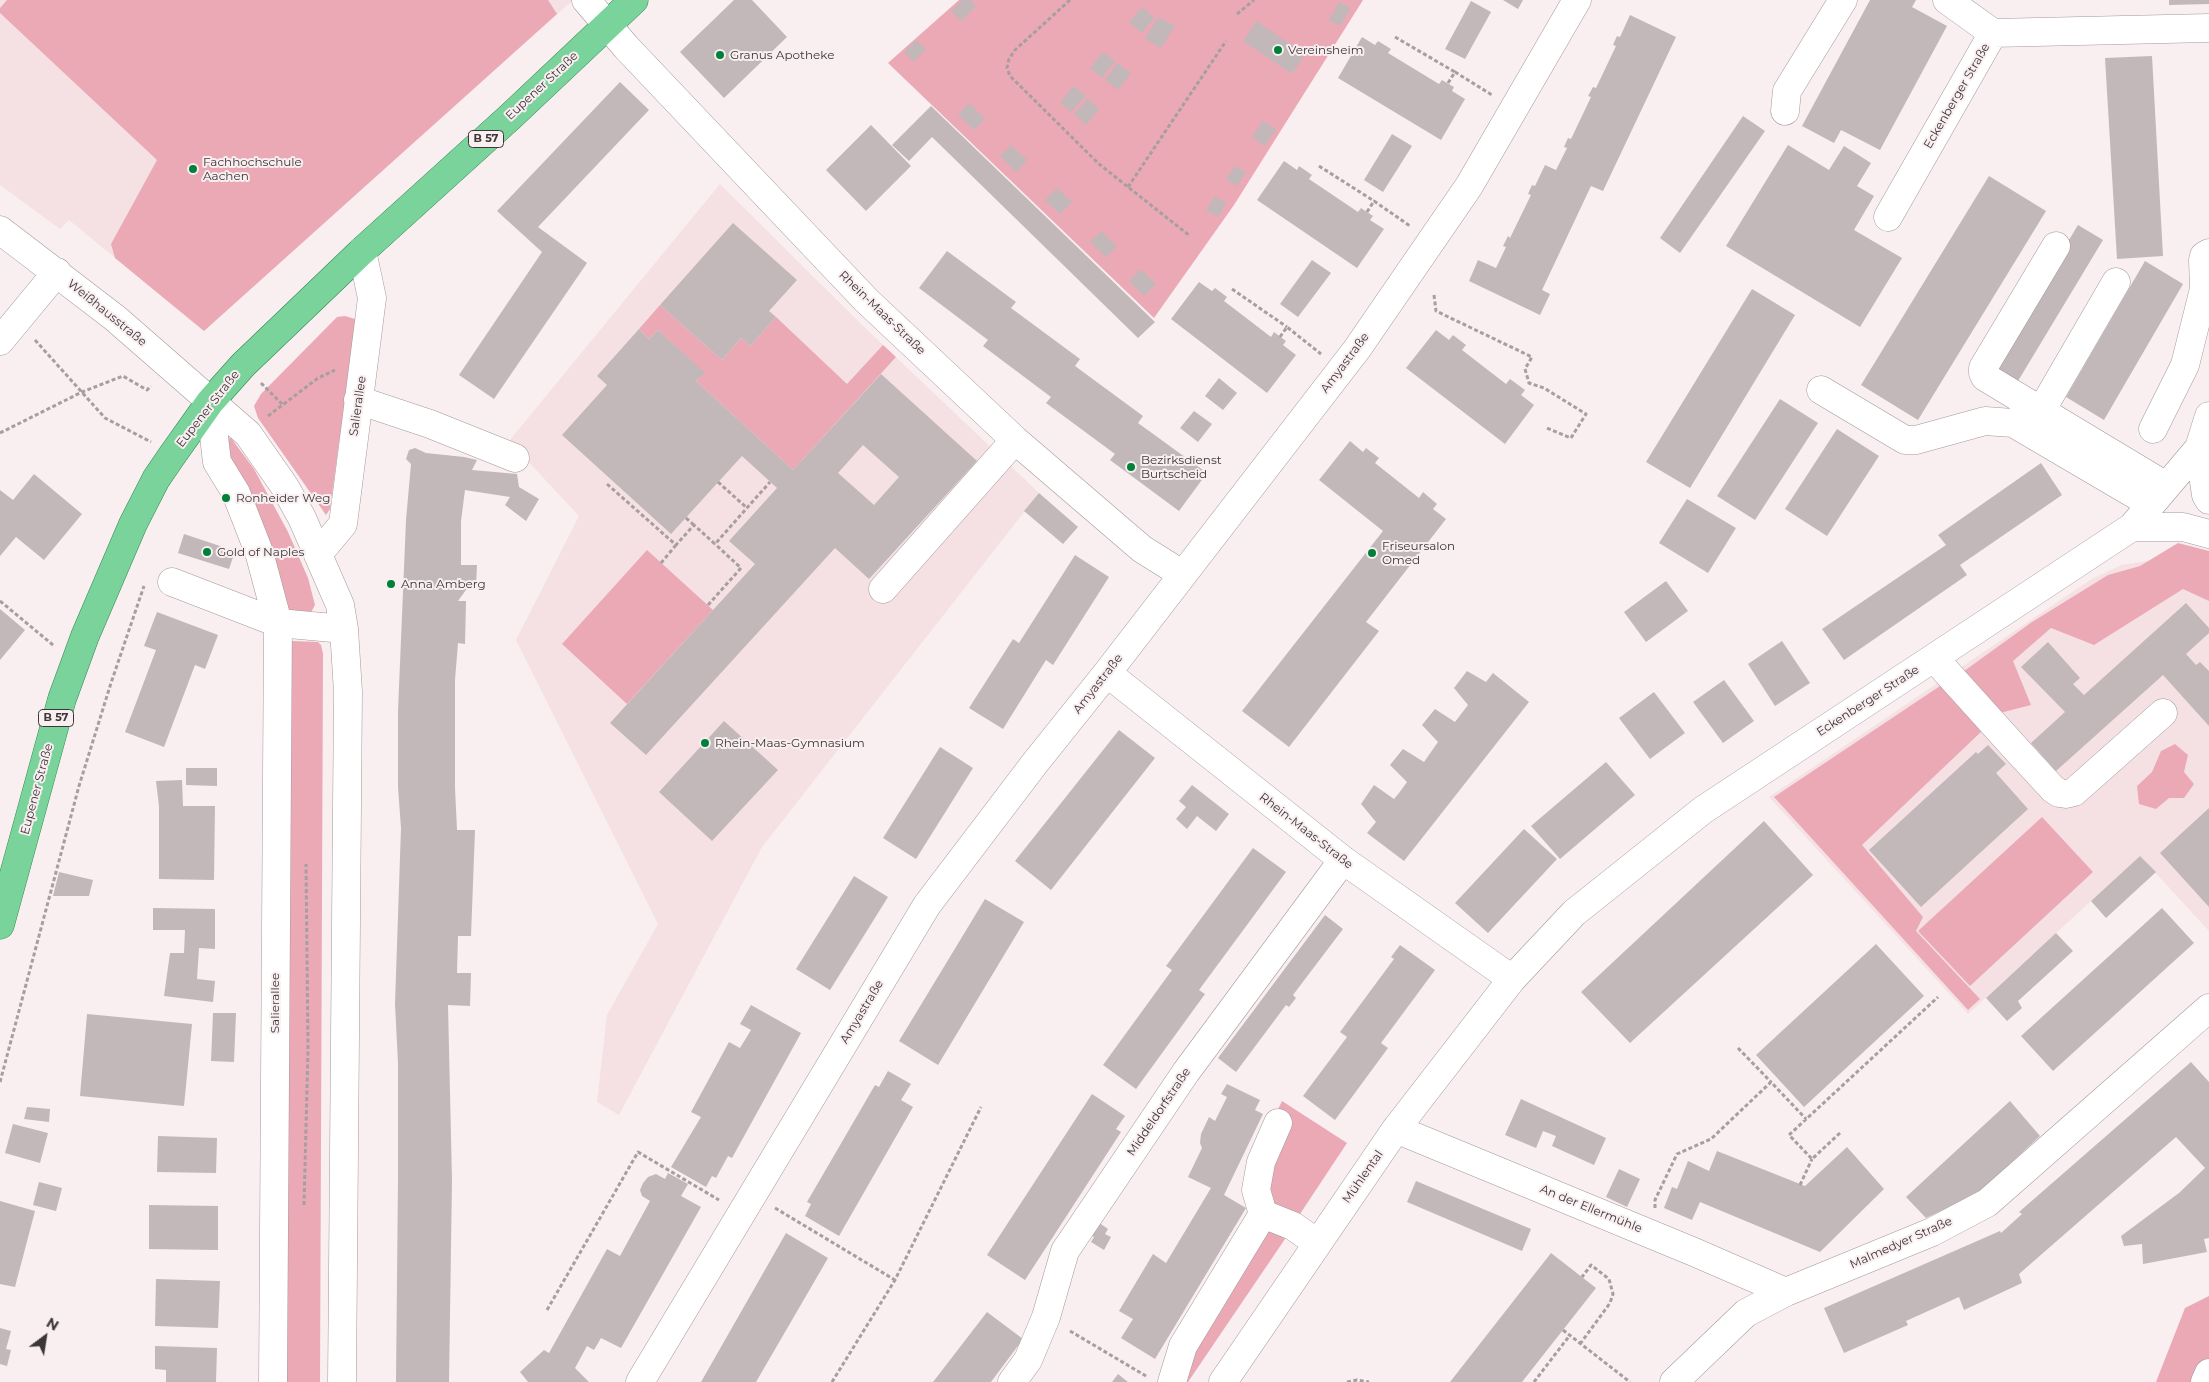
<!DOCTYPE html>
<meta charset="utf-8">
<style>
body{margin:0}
#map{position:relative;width:2209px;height:1382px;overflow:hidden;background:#f9eef0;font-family:Montserrat,sans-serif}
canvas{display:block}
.north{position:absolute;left:20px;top:1312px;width:50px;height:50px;-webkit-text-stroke:4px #f9eef0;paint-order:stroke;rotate:31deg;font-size:14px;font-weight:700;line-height:20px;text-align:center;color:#3b3637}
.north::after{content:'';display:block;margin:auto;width:18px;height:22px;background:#3b3637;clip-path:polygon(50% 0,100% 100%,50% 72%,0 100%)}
</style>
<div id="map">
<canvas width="2209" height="1382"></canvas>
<div class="north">N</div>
</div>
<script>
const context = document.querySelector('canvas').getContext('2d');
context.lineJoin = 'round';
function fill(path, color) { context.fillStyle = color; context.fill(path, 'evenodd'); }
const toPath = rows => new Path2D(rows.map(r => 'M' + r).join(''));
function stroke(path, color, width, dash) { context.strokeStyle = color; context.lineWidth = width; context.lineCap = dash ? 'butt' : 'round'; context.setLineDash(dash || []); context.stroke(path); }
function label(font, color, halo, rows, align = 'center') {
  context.font = font + ' Montserrat,sans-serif'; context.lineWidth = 4; context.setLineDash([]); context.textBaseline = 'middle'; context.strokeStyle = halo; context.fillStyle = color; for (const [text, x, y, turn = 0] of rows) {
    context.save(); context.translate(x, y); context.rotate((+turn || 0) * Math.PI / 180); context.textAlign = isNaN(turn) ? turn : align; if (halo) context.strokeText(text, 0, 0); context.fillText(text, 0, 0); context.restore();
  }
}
const built = toPath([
 [0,0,573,0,204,331,69,220,60,229,0,185],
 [720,184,860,323,1039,493,762,847,619,1115,597,1102,607,1015,658,924,516,640,579,516,509,441],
 [2154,560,2209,572,2209,931,2140,856,1968,1014,1769,797,2090,580,2121,565]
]);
const green = toPath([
 [7,0,548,0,557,14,204,331,115,258,111,244,157,160,0,13,0,8],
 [959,0,1363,0,1234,205,1154,318,888,63],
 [660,305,722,360,741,338,750,346,776,317,847,384,883,345,896,357,793,470,696,381,704,373,658,330,649,339,639,329],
 [345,316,355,319,360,329,339,442,330,509,326,515,258,418,254,406,261,394,337,317],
 [231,438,254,469,288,532,308,578,315,605,310,614,288,617,222,448,225,439],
 [2178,543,2209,551,2209,601,2183,589,2094,645,2051,628,2013,661,2031,705,1996,714,1960,674,2032,622,2108,575,2140,566],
 [647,550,713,610,627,704,562,644],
 [293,641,318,642,321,645,323,654,320,1382,281,1382,289,643],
 [1940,686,1982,731,1862,845,1923,917,1916,931,1980,999,1968,1010,1774,797],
 [2175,744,2188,755,2184,772,2194,784,2184,798,2169,798,2156,809,2139,804,2137,786,2152,772,2161,751],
 [2042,817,2093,872,1970,986,1918,931],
 [1282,1101,1347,1143,1300,1214,1289,1216,1266,1199,1273,1120],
 [1279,1228,1285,1239,1188,1382,1180,1382,1184,1365,1259,1231],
 [2209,1296,2209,1382,2156,1382,2185,1308]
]);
const building = toPath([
 [734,0,752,0,787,37,724,98,680,52],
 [962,0,971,0,976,6,961,21,951,11],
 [1503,0,1523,0,1518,9],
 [1870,0,1916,0,1912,7,1947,26,1880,150,1841,130,1834,143,1802,126],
 [2169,0,2209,0,2209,4,2169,5],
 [1471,1,1491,12,1465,59,1445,49],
 [1339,2,1351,8,1340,26,1329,20],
 [1142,7,1154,18,1142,33,1129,22],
 [1630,15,1676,37,1603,191,1591,186,1542,290,1550,294,1540,315,1469,281,1478,260,1496,268,1506,247,1503,246,1508,236,1510,238,1531,195,1528,194,1532,185,1535,186,1545,165,1556,170,1567,148,1564,147,1568,138,1571,139,1591,97,1588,96,1593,87,1596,88,1616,46,1613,45,1617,36,1620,37],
 [1158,17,1175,26,1161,48,1145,39],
 [1256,21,1305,54,1292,74,1243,41],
 [1362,37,1375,45,1378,41,1391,49,1388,53,1439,84,1442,80,1454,87,1452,91,1465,99,1441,140,1338,78],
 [916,40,926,49,914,62,904,52],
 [1103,52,1115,61,1102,78,1090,68],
 [2152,56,2163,256,2117,259,2105,58],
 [1117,63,1131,73,1118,90,1105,80],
 [620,82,649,110,538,227,587,263,494,399,459,375,542,252,497,211],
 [1074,86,1086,96,1071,112,1060,102],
 [1088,99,1099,109,1086,125,1074,114],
 [969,103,985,119,974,130,958,115],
 [931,106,1155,322,1138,338,932,137,909,161,892,145],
 [1743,116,1765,131,1680,253,1660,238],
 [1263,121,1276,129,1265,146,1252,137],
 [871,125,911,166,866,211,826,170],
 [1392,134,1412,146,1383,192,1364,180],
 [1011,145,1027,160,1016,172,1000,156],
 [1788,145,1829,170,1844,146,1871,163,1857,186,1874,196,1854,230,1902,258,1860,327,1726,246],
 [1284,161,1297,170,1299,166,1312,175,1309,179,1358,212,1361,208,1373,216,1370,220,1384,229,1357,268,1257,200],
 [1235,166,1246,172,1237,186,1226,179],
 [1989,176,2046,211,1918,420,1861,385],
 [1057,188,1072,202,1060,214,1045,200],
 [1215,196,1226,203,1218,217,1206,210],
 [733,223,797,280,769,311,776,317,750,346,741,338,722,360,660,305],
 [2078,225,2103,240,2018,381,1993,366],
 [1101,231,1117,246,1106,257,1090,242],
 [947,251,1016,302,1011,308,1080,359,1075,366,1143,416,1138,423,1207,473,1179,511,1110,460,1115,454,1046,403,1051,397,983,346,988,340,919,288],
 [1312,260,1331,273,1298,317,1280,304],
 [2145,261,2183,284,2104,420,2066,397],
 [1141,269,1156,284,1144,296,1129,281],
 [1199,282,1212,291,1215,288,1227,297,1224,301,1271,337,1274,332,1286,341,1283,345,1296,355,1267,393,1171,319],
 [1752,289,1795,315,1690,488,1646,462],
 [639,329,649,339,658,330,705,373,696,381,793,470,881,374,977,461,869,579,835,548,646,755,610,723,755,564,729,541,777,488,742,456,671,534,562,435,607,385,597,376],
 [863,445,899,477,874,505,838,473],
 [1436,330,1449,340,1453,335,1466,345,1462,350,1506,384,1510,379,1525,390,1521,395,1534,405,1505,444,1406,368],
 [1219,378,1237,393,1223,410,1205,396],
 [1780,399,1818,423,1755,520,1717,496],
 [1194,411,1212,424,1198,442,1180,428],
 [1837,429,1879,456,1827,536,1785,509],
 [1350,441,1363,452,1366,448,1379,458,1375,463,1419,498,1423,492,1437,504,1433,509,1446,519,1366,622,1379,631,1289,747,1242,711,1383,531,1319,480],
 [415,448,426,453,464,457,477,460,472,470,517,474,519,487,539,499,526,521,505,505,510,497,465,490,461,521,461,565,477,565,476,586,468,587,458,601,466,601,465,644,458,643,455,680,455,788,457,830,475,830,471,936,458,936,457,973,471,973,470,1006,448,1005,452,1180,449,1382,396,1382,398,1179,398,1063,395,1004,401,828,398,787,398,711,406,520,411,464,406,459,409,450],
 [2041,463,2062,495,1960,565,1967,575,1844,660,1822,629,1946,545,1938,535],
 [34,474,82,514,44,560,16,537,0,556,0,490,13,500],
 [1039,493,1078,527,1063,544,1024,511],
 [1687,499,1736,528,1708,573,1659,543],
 [184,534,235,551,229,569,178,553],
 [1075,555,1109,577,1053,665,1046,660,1003,729,969,708,1013,639,1019,643],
 [1666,581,1688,611,1646,642,1624,612],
 [2186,603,2209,628,2209,633,2186,654,2196,665,2200,662,2209,671,2209,726,2163,675,2056,771,2031,743,2065,712,2021,667,2048,642,2080,678,2073,684,2084,695],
 [0,609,25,630,0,660],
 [157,612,218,635,205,669,195,665,164,747,125,732,156,650,144,646],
 [1782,641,1810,683,1775,706,1748,664],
 [1467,671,1486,682,1493,673,1529,702,1404,861,1367,833,1376,822,1361,804,1374,785,1394,799,1399,793,1407,782,1390,765,1403,749,1424,762,1438,742,1422,725,1435,709,1455,722,1468,705,1454,688],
 [1724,680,1754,721,1723,743,1693,702],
 [1654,692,1685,733,1650,759,1619,718],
 [724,721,778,770,712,841,659,792],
 [1119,730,1155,758,1051,890,1015,861],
 [1988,745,2006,764,1996,773,2028,809,1921,907,1869,850,1976,752,1978,754],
 [940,747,973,768,916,859,883,838],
 [1606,762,1635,795,1560,859,1531,826],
 [186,768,217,768,217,786,186,785],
 [182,780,183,806,215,806,214,880,159,879,159,806,156,781],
 [1192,785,1229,814,1216,831,1197,816,1187,829,1176,819,1186,807,1179,801],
 [2209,808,2209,907,2160,853],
 [1764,821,1813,875,1630,1043,1581,992],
 [1524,829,1557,859,1488,933,1455,903],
 [1253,848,1286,872,1199,990,1205,994,1136,1089,1103,1065,1172,970,1166,966],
 [2140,856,2156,872,2106,918,2091,901],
 [59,872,93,880,89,896,53,896],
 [854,876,888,897,830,990,796,969],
 [985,899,1024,922,938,1065,899,1041],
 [153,908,215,909,215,949,199,948,197,979,215,981,213,1002,164,996,170,953,184,953,185,930,153,930],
 [2162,908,2194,943,2053,1071,2021,1036],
 [1325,915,1343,929,1293,995,1296,998,1289,1007,1286,1005,1236,1072,1218,1058],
 [2056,933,2073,951,2018,1001,2022,1008,2007,1021,1986,998],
 [1876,944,1924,996,1804,1107,1756,1055],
 [1400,945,1435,970,1381,1043,1388,1048,1335,1120,1303,1096,1347,1037,1340,1032,1394,959,1391,957],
 [751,1005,801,1033,732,1158,728,1156,716,1178,712,1176,706,1187,671,1167,701,1117,691,1112,729,1042,740,1048,751,1030,740,1024],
 [213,1013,236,1013,234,1062,211,1061],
 [87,1014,192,1024,184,1106,80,1096],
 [2191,1062,2209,1082,2209,1238,2204,1239,2207,1252,2143,1264,2142,1244,2124,1246,2121,1236,2179,1193,2205,1168,2176,1137,2019,1274,2022,1283,1964,1310,1959,1297,1906,1321,1908,1325,1844,1353,1824,1308,2000,1231,2001,1233,2022,1214,2019,1212],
 [888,1071,911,1084,901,1100,913,1107,839,1236,805,1216,811,1204,807,1202,875,1085,879,1087],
 [1227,1084,1260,1100,1255,1110,1263,1114,1224,1195,1246,1208,1155,1359,1121,1338,1133,1319,1119,1311,1153,1254,1166,1263,1211,1188,1188,1177,1202,1148,1200,1143,1201,1134,1209,1117,1215,1121,1227,1097,1221,1094],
 [1092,1094,1125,1116,1116,1129,1121,1132,1025,1280,987,1255],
 [1521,1099,1606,1138,1594,1165,1552,1146,1556,1136,1543,1131,1536,1148,1505,1135],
 [2010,1101,2040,1136,1976,1195,1926,1218,1906,1197],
 [27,1107,50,1109,49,1122,24,1119],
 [13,1124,48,1133,40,1163,5,1153],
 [158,1136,217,1138,216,1173,157,1172],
 [1847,1147,1884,1189,1820,1252,1700,1202,1692,1220,1664,1208,1672,1187,1677,1189,1688,1161,1709,1171,1717,1151,1805,1186],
 [1619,1169,1640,1179,1627,1207,1606,1197],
 [668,1173,688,1184,681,1196,701,1207,621,1348,601,1338,594,1350,587,1346,575,1368,589,1382,528,1382,520,1372,544,1350,549,1353,607,1249,620,1256,650,1201,642,1196,640,1190,643,1183,648,1177,656,1174,665,1179],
 [1416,1181,1531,1229,1522,1251,1407,1202],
 [39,1182,62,1188,56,1211,33,1205],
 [0,1201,35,1211,15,1287,0,1284],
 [149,1205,218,1206,218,1250,149,1249],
 [1098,1222,1108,1229,1105,1234,1111,1237,1104,1250,1091,1242,1094,1237,1090,1234],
 [786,1233,828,1258,817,1277,756,1382,701,1382],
 [1551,1253,1596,1288,1522,1382,1450,1382],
 [156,1279,220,1281,218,1328,155,1326],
 [987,1312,1023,1339,991,1382,933,1382],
 [0,1328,11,1331,6,1349,11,1350,7,1366,0,1364],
 [155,1346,217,1348,216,1382,166,1382,166,1370,155,1369],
 [1118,1374,1128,1382,1112,1382]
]);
const path = toPath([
 [1070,0,1015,50,1009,59,1007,68,1010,76,1099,164,1190,236],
 [1237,14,1254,0],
 [1395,37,1455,72],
 [1448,83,1455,72,1492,95],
 [1319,166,1374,201],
 [1128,187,1226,41],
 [1367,212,1374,201,1410,226],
 [1232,289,1287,327],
 [1434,295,1436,311,1532,357,1525,369,1529,383,1544,388,1586,414,1571,438,1547,428],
 [1280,337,1287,327,1321,354],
 [35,340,105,418,151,442],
 [261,383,282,404],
 [268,416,318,378,335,370],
 [0,433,82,392,123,376,147,390,151,386],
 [718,482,747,508],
 [607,484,676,545,694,525,715,544,770,482],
 [686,518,694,525],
 [661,563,676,545],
 [0,601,53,645],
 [708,605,741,568,715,544],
 [1738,1048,1771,1082],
 [0,1082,79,786,111,683,144,586],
 [1840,1133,1812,1159,1789,1135,1938,997],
 [1800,1185,1812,1159],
 [304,1205,308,1049,306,864],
 [775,1208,895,1280],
 [1655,1208,1655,1200,1677,1154,1711,1139,1771,1082,1806,1119],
 [547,1310,638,1152,719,1200],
 [1563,1330,1630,1382],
 [1070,1331,1146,1376],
 [1580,1344,1610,1303,1613,1294,1609,1279,1591,1265,1582,1277],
 [832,1382,895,1280,981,1107],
 [1347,1382,1357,1380,1369,1382],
 [1534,1382,1570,1335]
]);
const minor = toPath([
 [586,0,626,47,866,300,1015,440,1142,549,1182,574],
 [1947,0,1993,33],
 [1993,33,2209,28],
 [1785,111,1787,91,1843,0],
 [1888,217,1993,33],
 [0,230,115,318,248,434,285,487,302,518,340,605,344,629,348,692,342,1382],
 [2056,246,1983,368,1983,373,1985,377,2166,486],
 [0,341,57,272],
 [1821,390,1905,440,1916,440,1985,421,2013,423,2151,504],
 [358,400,430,424,515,458],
 [210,402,217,462,236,493,259,552,278,623,273,1382],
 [2041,411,2116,282],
 [2153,429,2185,365,2204,289,2203,260,2204,256,2209,253],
 [2199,448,2206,495,2209,500],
 [2132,527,2183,527,2209,534],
 [319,553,343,524,372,298,362,251],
 [172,582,278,623,344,629],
 [883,589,1015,440],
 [1934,658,2017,750,2053,789,2059,793,2066,794,2074,792,2163,713],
 [1107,673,1343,860,1512,979],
 [1396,1129,1694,1252,1786,1292],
 [1263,1214,1293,1226,1317,1243],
 [640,1382,927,905,1035,763,1107,673,1357,349,1469,186,1577,0],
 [1012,1382,1028,1360,1046,1317,1065,1251,1186,1072,1343,860],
 [1172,1382,1183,1346,1263,1214,1256,1190,1261,1162,1278,1123],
 [1223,1382,1396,1129,1512,979,1574,913,1703,810,2132,527,2199,448,2209,416],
 [1674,1382,1746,1313,1786,1292,1932,1232,1987,1203,2209,1008],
 [2205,1382,2209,1373]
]);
const major = toPath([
 [0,925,62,699,85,636,133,524,156,479,171,457,210,402,243,365,362,251,510,117,634,0]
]);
const markers = [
 [1278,50,5,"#01803a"],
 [720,55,5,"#01803a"],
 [193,169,5,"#01803a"],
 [1131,467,5,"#01803a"],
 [226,498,5,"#01803a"],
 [207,552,5,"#01803a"],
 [1372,553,5,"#01803a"],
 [391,584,5,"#01803a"],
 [705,743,5,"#01803a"]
];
const shields = [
 [486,139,35],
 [56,718,35]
];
const shieldNames = [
 ["B 57",486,139],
 ["B 57",56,718]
];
const poiNames = [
 ["Vereinsheim",1288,50],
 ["Granus Apotheke",730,55],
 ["Fachhochschule",203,162],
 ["Aachen",203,176],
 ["Bezirksdienst",1141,460],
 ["Burtscheid",1141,474],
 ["Ronheider Weg",236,498],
 ["Friseursalon",1382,546],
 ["Omed",1382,560],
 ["Gold of Naples",217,552],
 ["Anna Amberg",401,584],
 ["Rhein-Maas-Gymnasium",715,743]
];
const streetNames = [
 ["Eupener Straße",542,86,-43],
 ["Eckenberger Straße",1957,96,-60],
 ["Weißhausstraße",107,313,39],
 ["Rhein-Maas-Straße",882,313,44],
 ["Amyastraße",1345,363,-53],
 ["Salierallee",358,406,-82],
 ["Eupener Straße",208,409,-52],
 ["Amyastraße",1098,684,-52],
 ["Eckenberger Straße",1868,701,-33],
 ["Eupener Straße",37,789,-75],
 ["Rhein-Maas-Straße",1306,831,38],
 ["Salierallee",275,1003,-90],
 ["Amyastraße",862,1012,-59],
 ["Middeldorfstraße",1159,1112,-56],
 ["Mühlental",1363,1177,-55],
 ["An der Ellermühle",1591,1209,22],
 ["Malmedyer Straße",1901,1243,-24]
];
fill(built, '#f5e1e4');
fill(green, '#eba9b6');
fill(building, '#c2b8b9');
stroke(minor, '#a3999a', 29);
stroke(major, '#2b894e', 29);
stroke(path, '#a79ea0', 3, [4, 2.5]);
stroke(minor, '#fff', 28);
stroke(major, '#7bd39c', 28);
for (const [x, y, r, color] of markers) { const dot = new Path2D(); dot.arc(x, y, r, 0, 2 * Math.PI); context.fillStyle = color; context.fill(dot); stroke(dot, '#f9eef0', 2); }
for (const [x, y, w] of shields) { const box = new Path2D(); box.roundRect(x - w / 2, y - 8.5, w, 17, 4); context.fillStyle = '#f9eef0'; context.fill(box); stroke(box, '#3b3637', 1); }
label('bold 11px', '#3b3637', null, shieldNames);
label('12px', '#3b3637', '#f9eef0', poiNames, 'left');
label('12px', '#3b3637', '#f9eef0', streetNames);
</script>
